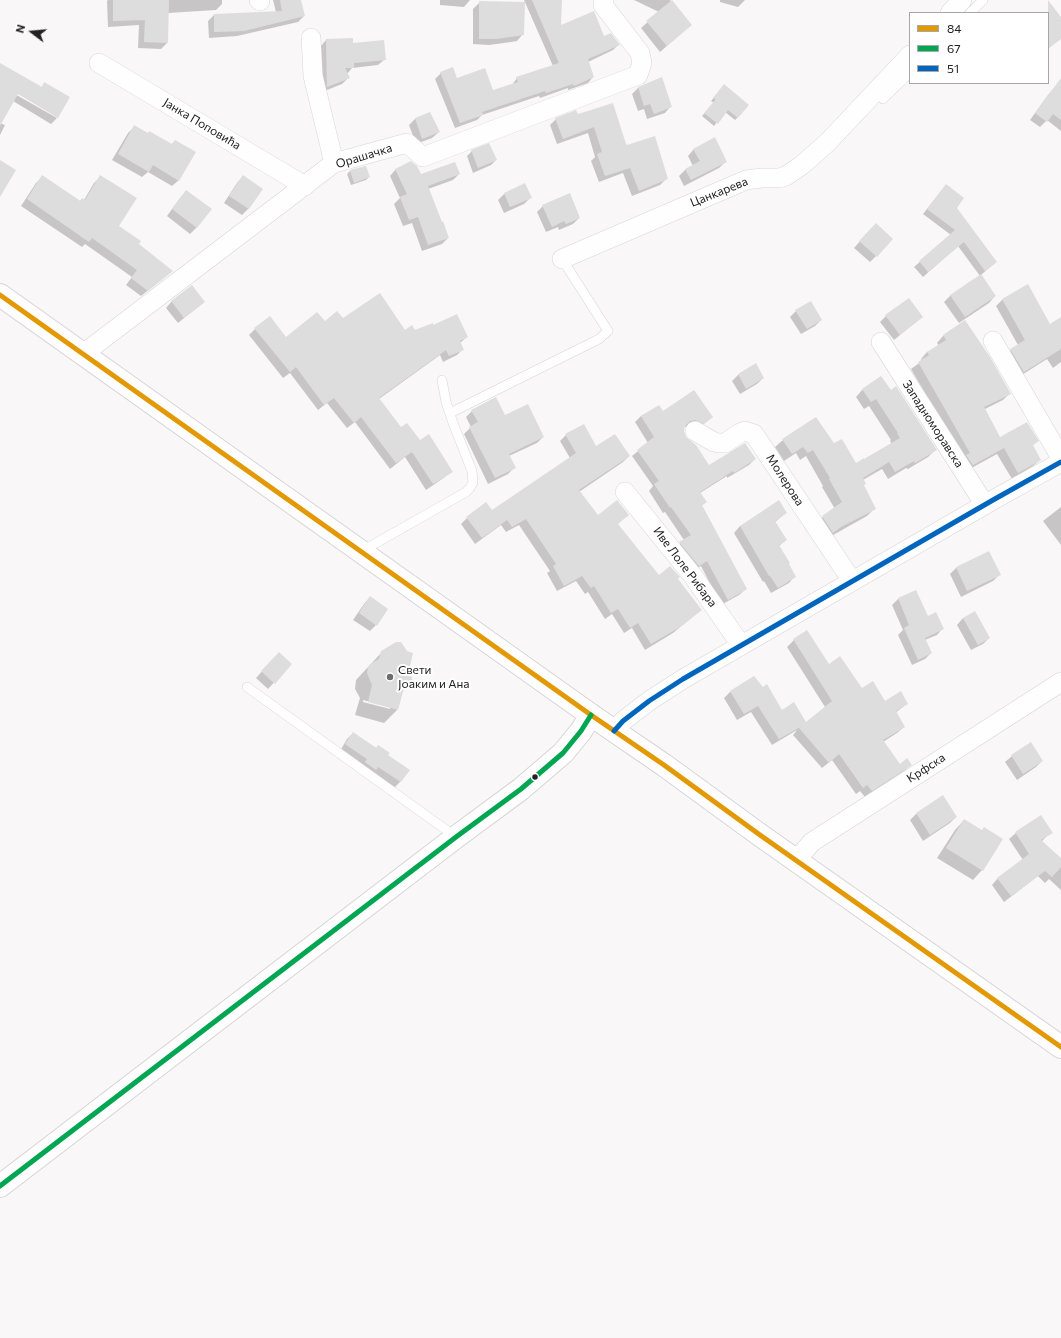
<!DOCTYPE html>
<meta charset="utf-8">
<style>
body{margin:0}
#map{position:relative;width:1061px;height:1338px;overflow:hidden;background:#faf7f9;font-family:Commissioner,sans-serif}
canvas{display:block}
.legend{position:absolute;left:909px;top:12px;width:140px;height:72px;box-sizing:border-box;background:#fff;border:1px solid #a7a7a7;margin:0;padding:5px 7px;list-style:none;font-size:12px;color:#232223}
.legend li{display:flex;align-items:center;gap:8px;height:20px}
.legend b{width:20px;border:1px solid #a7a7a7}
.north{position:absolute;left:12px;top:12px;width:40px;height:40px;-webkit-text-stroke:3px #fff;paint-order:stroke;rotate:286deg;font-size:11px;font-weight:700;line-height:16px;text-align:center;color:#232223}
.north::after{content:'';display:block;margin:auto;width:14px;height:18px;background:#232223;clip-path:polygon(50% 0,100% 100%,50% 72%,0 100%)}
</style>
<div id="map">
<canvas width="1061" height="1338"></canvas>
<ul class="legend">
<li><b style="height:5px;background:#e29904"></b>84</li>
<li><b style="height:5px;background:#00a651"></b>67</li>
<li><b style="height:5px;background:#0065bd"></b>51</li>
</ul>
<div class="north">N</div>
</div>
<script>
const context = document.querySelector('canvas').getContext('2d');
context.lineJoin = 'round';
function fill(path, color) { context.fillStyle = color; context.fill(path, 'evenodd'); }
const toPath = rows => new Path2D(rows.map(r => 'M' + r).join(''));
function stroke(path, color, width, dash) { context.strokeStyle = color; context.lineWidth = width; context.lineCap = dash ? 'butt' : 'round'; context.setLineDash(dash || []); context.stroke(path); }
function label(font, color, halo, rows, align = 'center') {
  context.font = font + ' Commissioner,sans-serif'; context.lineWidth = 4; context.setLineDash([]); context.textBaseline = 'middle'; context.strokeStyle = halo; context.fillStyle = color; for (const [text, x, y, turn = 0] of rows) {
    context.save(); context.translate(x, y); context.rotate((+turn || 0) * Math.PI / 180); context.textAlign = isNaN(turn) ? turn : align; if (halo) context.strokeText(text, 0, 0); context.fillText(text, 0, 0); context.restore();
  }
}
const shadow = toPath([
 [108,0,222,0,222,4,216,10,168,13,167,43,161,49,138,48,139,25,108,27,107,1],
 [273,0,300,0,304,16,298,22,237,36,209,38,208,21,214,15,276,12],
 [440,0,470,0,464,7,440,5],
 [524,0,561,0,560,27,604,37,618,45,613,50,588,62,593,77,588,83,568,90,568,88,540,98,539,96,482,115,477,120,455,128,435,79,441,73,492,91,512,85,517,78,553,66],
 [634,0,670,0,691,25,660,52,641,28,659,12],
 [720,0,745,0,738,7,720,2],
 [480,2,523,34,517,41,511,42,489,45,473,44,473,9],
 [326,40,352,44,385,59,378,65,352,68,347,74,348,78,342,84,322,92,320,47],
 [0,66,41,88,45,84,69,98,57,118,57,116,14,91,13,93,57,118,51,124,13,101,0,107],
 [661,79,671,106,665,113,647,119,644,109,638,111,632,94,638,88],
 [722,88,738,117,735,120,725,112,714,126,702,116,714,103,711,101],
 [1054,88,1061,93,1061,131,1047,120,1040,127,1030,120,1048,95],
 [430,113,439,132,432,138,416,144,409,125,415,119],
 [577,116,625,144,667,178,660,185,632,196,623,173,599,182,591,161,595,157,588,133,557,144,550,125,556,119],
 [0,123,5,125,0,135],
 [134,127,171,145,175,141,179,180,172,186,148,172,142,177,112,160,128,133],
 [694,149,726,161,719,168,684,186,679,176,685,170,693,166,688,156],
 [472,151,496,160,491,165,473,173,467,156],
 [365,167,369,177,366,180,351,185,347,174,350,171],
 [396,169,420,175,459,174,453,180,428,189,448,238,442,244,422,251,412,223,403,226,394,204,400,198,390,176],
 [43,176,80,201,84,200,94,183,101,176,118,226,137,245,172,271,141,296,126,285,132,277,85,244,82,247,21,206,36,183],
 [243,176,262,189,248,209,242,215,224,203,237,183],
 [941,191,956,208,996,262,981,275,995,296,989,303,959,323,944,302,951,295,980,276,958,246,923,277,914,267,951,235,923,214],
 [186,192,197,227,190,234,167,216,180,198],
 [504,194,530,198,524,204,504,213,498,200],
 [543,206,579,218,573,224,559,230,558,227,546,232,537,212],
 [870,230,876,256,870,262,854,248],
 [1027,286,1050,325,1061,326,1061,362,1053,368,1047,359,1017,378,1005,356,1011,350,1018,345,996,306,1002,300],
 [172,301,204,302,178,323,166,308],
 [796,311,821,320,815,326,801,334,790,317],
 [886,316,922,317,894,340,880,322],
 [343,319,405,331,415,331,433,326,467,337,460,343,463,349,457,355,443,362,440,355,379,399,401,429,451,471,445,477,426,490,405,457,390,469,355,422,347,428,327,403,318,410,290,373,283,378,249,335,255,329,286,338,324,322],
 [965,322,1010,393,1003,400,985,409,1000,438,1037,441,1032,446,1040,460,1033,466,1012,479,997,454,966,471,963,459,911,369,922,361,921,359,927,352,939,346,937,343,943,336],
 [756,365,763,378,757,384,740,394,732,381,738,375],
 [881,377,935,450,928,457,908,469,906,468,888,479,882,469,863,480,863,486,874,509,867,516,826,539,816,524,823,517,835,509,822,487,823,486,806,456,800,460,796,453,784,461,775,447,783,440,816,418,834,445,855,464,864,460,892,444,890,441,891,440,869,406,864,409,856,397,863,389],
 [659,406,663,413,712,417,697,429,689,426,684,427,683,431,685,437,709,466,755,459,749,465,727,478,727,476,700,493,706,502,701,506,746,589,739,595,721,605,701,566,692,571,674,549,684,540,665,512,663,513,649,491,653,486,632,456,648,443,635,422,641,416],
 [472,411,505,417,543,437,537,443,509,456,514,468,508,474,488,484,464,434,471,427,466,417],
 [566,435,596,448,629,456,623,462,579,492,598,517,617,524,658,576,677,579,701,610,673,633,645,650,632,628,624,633,612,614,605,619,588,592,585,594,576,581,557,591,547,573,550,571,519,525,506,532,501,525,475,544,461,524,467,518,486,504,492,512,570,458,560,441],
 [1061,507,1061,545,1043,521],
 [786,513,775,522,786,540,779,546,795,576,789,583,771,593,764,581,763,582,734,533,740,526],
 [956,568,999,575,993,581,961,597,950,574],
 [916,591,928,618,943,628,937,635,925,640,931,653,925,659,912,665,898,635,903,630,892,605,898,599],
 [370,597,376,625,370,631,353,620,364,604],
 [963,618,989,638,983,644,971,650,957,625],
 [794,640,862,689,885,702,907,704,895,713,904,727,897,733,883,742,899,765,911,765,904,771,865,797,860,791,856,794,832,760,822,768,793,735,797,730,772,745,751,712,737,720,724,698,730,692,782,711,806,724,825,707,787,647],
 [382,652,408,671,410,683,402,690,397,710,384,723,355,715,360,698,355,689,356,680],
 [363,700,390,707,390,709,363,702],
 [273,659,291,664,268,689,256,678],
 [353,733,387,755,400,782,394,788,340,751,347,739],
 [1012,756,1042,761,1036,767,1017,780,1005,762],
 [943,797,956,817,950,823,923,841,910,820,916,814],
 [1040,816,1051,832,1041,842,1061,860,1061,890,1049,879,1045,883,1038,876,1004,902,992,885,998,878,1023,860,1009,839,1016,833],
 [964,820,982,870,973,880,937,858,955,830]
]);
const building = toPath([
 [113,0,169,0,168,43,144,42,145,20,113,21],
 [280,0,301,0,305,16,244,31,214,32,214,14,282,11],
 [532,0,562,0,561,25,594,11,604,36,611,33,620,45,588,59,594,77,574,86,573,84,546,93,545,91,482,112,483,115,460,123,440,72,453,67,457,78,485,68,493,90,518,82,516,77,559,63],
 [672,0,692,25,667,46,646,21],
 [1048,0,1061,17,1061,39,1048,49],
 [479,1,525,2,524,35,496,39,479,39],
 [353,38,353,43,384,40,386,60,354,63,354,68,345,68,350,78,327,87,326,39],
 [0,63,42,87,44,82,70,97,58,118,18,94,0,126],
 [662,77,672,107,654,114,650,104,644,106,638,87],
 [1061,78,1061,120,1053,114,1047,122,1035,113],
 [724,84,749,105,738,118,728,110,718,124,704,113,716,99,713,98],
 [613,103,626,144,627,145,655,136,668,179,639,191,630,168,605,176,597,154,602,152,594,127,563,139,555,118,576,110,578,114],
 [430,112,440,132,422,139,415,118],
 [134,125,148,133,149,131,172,144,175,140,196,152,179,181,153,165,149,172,118,154],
 [715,137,727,162,691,180,685,169,700,161,693,149],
 [489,143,497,160,478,168,471,150],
 [0,160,16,170,0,197],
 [411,161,417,166,421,174,455,162,460,174,428,186,442,222,443,221,449,238,428,245,418,217,409,220,400,197,407,194,395,169],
 [366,166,370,177,354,183,350,170],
 [42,175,80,201,82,198,85,200,100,175,137,198,119,226,141,241,139,244,173,271,148,291,131,278,137,270,92,238,89,242,27,199],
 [243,175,263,189,249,209,229,196],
 [525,183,532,198,510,207,504,193],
 [946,184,964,198,957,208,997,262,985,271,964,242,928,272,919,261,955,230,927,209],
 [186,190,212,209,197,228,172,209],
 [570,193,580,218,566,224,564,221,552,227,542,205],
 [876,223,893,239,877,257,859,241],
 [981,274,996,296,965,317,950,295],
 [1028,284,1050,324,1061,317,1061,349,1024,372,1010,349,1025,340,1002,299],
 [192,285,205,302,184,318,171,301],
 [380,293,405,330,412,325,415,330,433,323,433,325,457,314,468,337,460,341,464,350,449,356,446,350,379,398,401,427,407,423,420,440,429,434,453,472,433,484,412,452,396,463,361,417,354,423,334,398,324,405,296,367,290,372,254,328,270,316,286,337,317,312,325,321,337,311,343,318],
 [909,298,923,317,900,335,885,315],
 [811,301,822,320,807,329,795,310],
 [965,320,990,357,1011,394,984,407,1000,437,1027,422,1039,441,1033,445,1041,460,1018,473,1004,448,973,465,966,455,970,453,918,362,929,355,927,352,946,340,943,335],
 [756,363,764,378,746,389,738,374],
 [881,376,891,390,896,386,937,450,915,463,914,461,895,472,889,462,863,478,866,484,864,485,876,509,841,527,833,533,822,516,842,502,829,479,830,478,813,450,808,453,803,447,792,454,782,439,816,417,834,443,842,439,856,463,864,458,864,459,900,438,897,433,898,433,876,399,871,402,862,389],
 [694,390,713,417,704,424,695,420,690,421,685,426,684,431,686,437,696,445,709,465,745,443,756,459,734,473,733,471,700,492,707,502,702,505,747,589,728,600,707,561,699,566,679,542,691,535,671,507,670,508,654,484,659,481,637,450,654,437,641,416,659,405,663,411],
 [496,397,505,415,528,404,544,437,509,454,516,468,495,478,469,427,478,422,471,410],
 [584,424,596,446,615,434,630,456,579,490,598,515,617,500,629,515,618,524,659,575,670,566,680,577,678,579,702,610,680,627,651,644,638,623,630,628,618,609,611,613,594,586,591,588,582,576,564,586,553,566,556,564,526,519,512,527,507,520,482,538,466,517,486,502,492,510,576,453,565,434],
 [779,500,787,513,775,521,787,540,779,545,790,563,789,564,796,577,778,588,770,576,769,576,740,526],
 [989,551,1001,575,967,591,956,567],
 [916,590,928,616,936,612,944,629,925,638,932,653,918,660,904,628,909,625,898,598],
 [370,596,388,609,377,626,359,613],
 [975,611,990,638,978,645,963,618],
 [807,630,829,664,840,656,862,688,873,681,885,701,901,691,908,704,896,711,905,727,883,740,900,764,907,758,912,765,872,791,867,785,863,788,839,754,829,763,799,728,802,726,779,739,758,706,744,714,730,691,754,676,763,687,767,684,782,710,794,702,806,722,832,701,793,639],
 [396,642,401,642,407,651,413,653,409,671,412,678,412,681,409,685,404,688,398,710,368,702,372,685,367,673,368,667,370,664,379,659,381,651],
 [279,652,292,664,275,684,261,671],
 [353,732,376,748,378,745,390,753,388,755,410,770,401,782,378,767,376,770,365,762,367,759,345,744],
 [1031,742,1043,761,1023,774,1011,755],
 [943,795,957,817,930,835,916,813],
 [1041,815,1053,833,1041,840,1061,858,1061,867,1052,877,1045,871,1011,896,997,878,1029,854,1015,832],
 [964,819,982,830,984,827,1003,839,983,871,946,848]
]);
const service = toPath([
 [970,13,983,0],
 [883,99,910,73],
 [450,413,599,339,608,331,562,259],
 [362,551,466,492,470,488,473,482,472,471,453,423,446,402,442,380],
 [247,687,456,837]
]);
const minor = toPath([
 [259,0,260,1],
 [950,13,962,0],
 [311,38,313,76,334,163],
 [99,63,305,186],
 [562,259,746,180,762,178,779,178,786,176,802,165,827,143,910,55],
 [993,341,1061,458],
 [881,342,985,505],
 [83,354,334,163,407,143,423,157,638,75,642,63,640,53,603,5,604,0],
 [695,431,714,442,719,443,725,443,740,433,745,431,754,434,852,581],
 [625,492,693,576,741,645],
 [614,731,623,721,649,701,683,679,993,500,1061,462],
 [796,860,812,842,1061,682]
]);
const tertiary = toPath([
 [0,1186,456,837,521,789,563,753,581,731,591,715]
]);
const primary = toPath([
 [0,295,591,715,664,765,760,835,1061,1047]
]);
const bus1 = toPath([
 [0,295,591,715,664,765,760,835,1061,1047]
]);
const bus2 = toPath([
 [0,1186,456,837,521,789,563,753,581,731,591,715]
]);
const bus3 = toPath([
 [614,731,623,721,649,701,683,679,993,500,1061,462]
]);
const markers = [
 [390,677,4,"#6e6d6e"],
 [535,777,3.5,"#232223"]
];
const streetNames = [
 ["Јанка Поповића",202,124,31],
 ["Орашачка",364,156,-17],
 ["Цанкарева",719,192,-22],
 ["Западноморавска",933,424,57],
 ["Молерова",785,480,57],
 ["Иве Лоле Рибара",685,567,53],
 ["Крфска",926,768,-33]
];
const poiNames = [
 ["Свети",398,670],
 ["Јоаким и Ана",398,684]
];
fill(shadow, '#0003');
fill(building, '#dedddd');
stroke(service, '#d7d5d7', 10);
stroke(minor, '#d7d5d7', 20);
stroke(tertiary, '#d7d5d7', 24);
stroke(primary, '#d7d5d7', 24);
stroke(service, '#fefefe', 9);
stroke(minor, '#fefefe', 19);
stroke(tertiary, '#fefefe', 22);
stroke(primary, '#fefefe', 22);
stroke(bus1, '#e29904', 5);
stroke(bus2, '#00a651', 5);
stroke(bus3, '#0065bd', 5);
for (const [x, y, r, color] of markers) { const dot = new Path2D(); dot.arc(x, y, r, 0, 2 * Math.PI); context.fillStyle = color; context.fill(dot); stroke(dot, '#fff', 1.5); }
label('12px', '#232223', '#fff', streetNames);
label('12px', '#232223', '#fff', poiNames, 'left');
</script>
